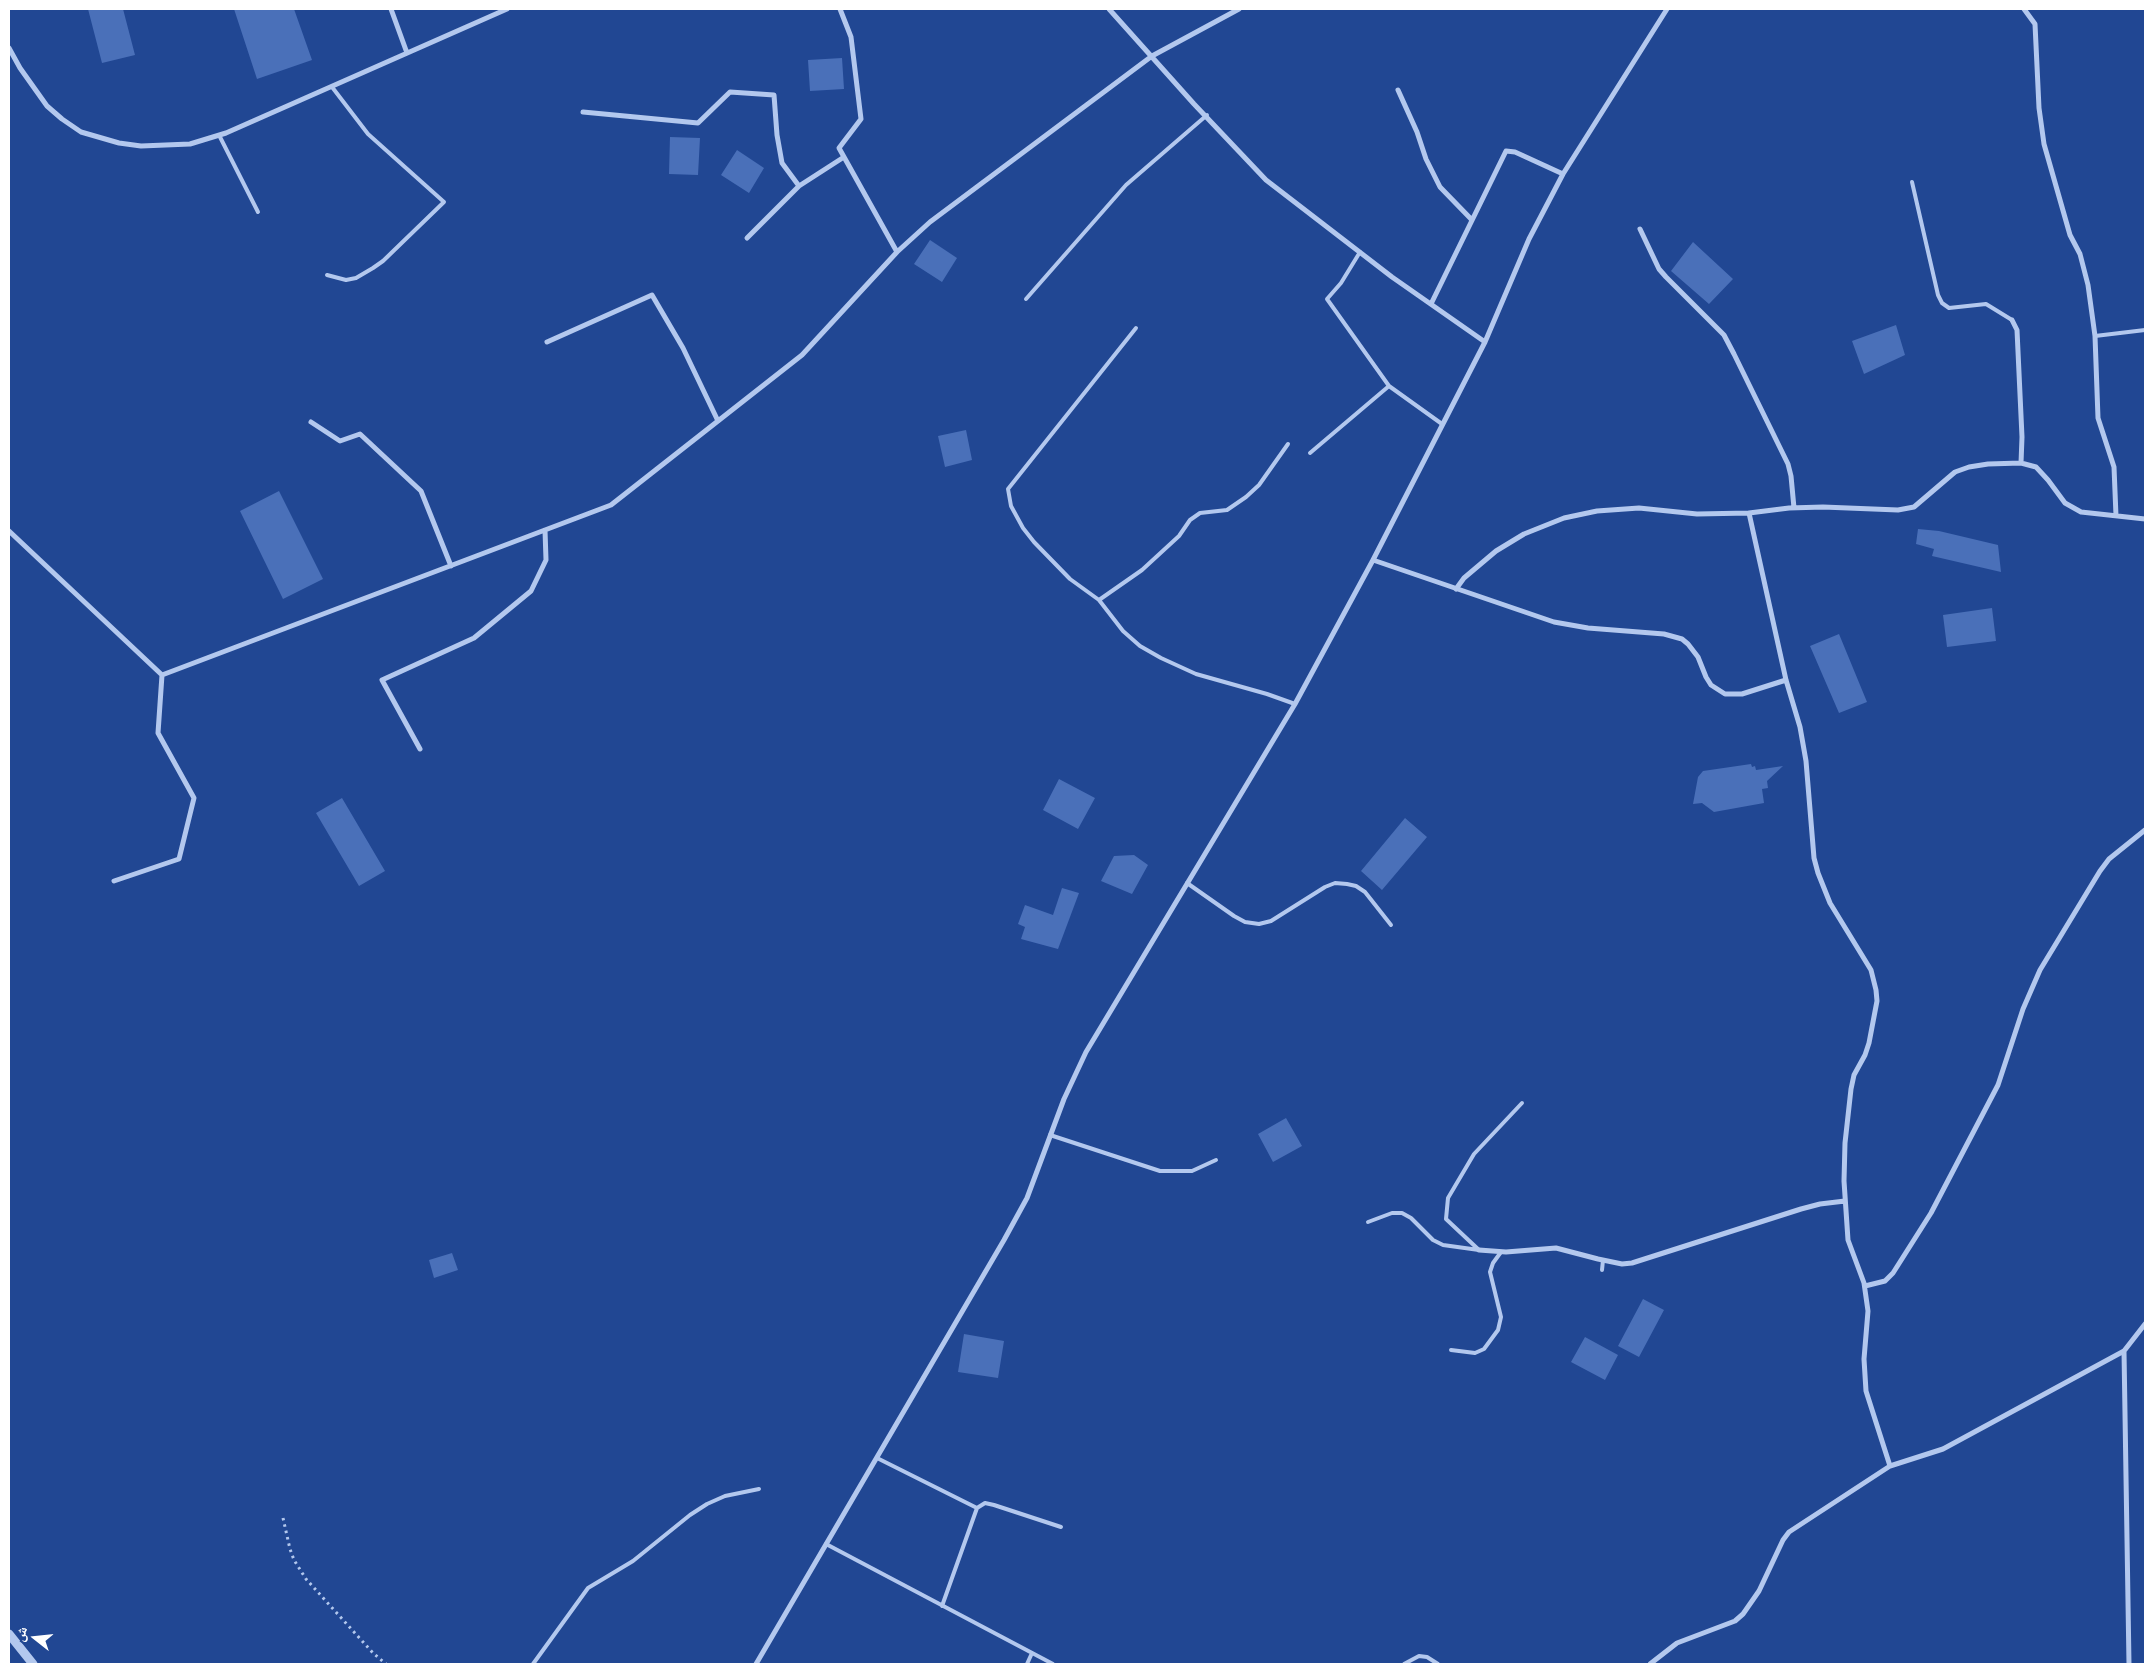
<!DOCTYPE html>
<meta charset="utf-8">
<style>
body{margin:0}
#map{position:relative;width:2154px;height:1673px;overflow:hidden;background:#214793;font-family:Barlow,"Noto Naskh Arabic",sans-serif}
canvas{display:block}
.frame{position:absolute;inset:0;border:10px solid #fff;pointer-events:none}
.north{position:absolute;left:10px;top:1613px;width:50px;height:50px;-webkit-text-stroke:4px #214793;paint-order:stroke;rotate:286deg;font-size:14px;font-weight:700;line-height:20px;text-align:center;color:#fff}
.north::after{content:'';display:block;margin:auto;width:18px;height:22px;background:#fff;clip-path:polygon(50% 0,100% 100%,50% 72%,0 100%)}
</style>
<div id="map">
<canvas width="2154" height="1673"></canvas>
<div class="frame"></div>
<div class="north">ش</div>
</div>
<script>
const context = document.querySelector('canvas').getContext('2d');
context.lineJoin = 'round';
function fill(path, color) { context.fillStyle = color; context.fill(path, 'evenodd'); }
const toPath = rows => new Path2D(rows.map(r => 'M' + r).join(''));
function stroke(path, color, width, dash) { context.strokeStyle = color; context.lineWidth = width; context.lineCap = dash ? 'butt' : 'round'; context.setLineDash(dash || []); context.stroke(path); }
const building = toPath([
 [88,9,123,9,135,55,102,63],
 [234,9,294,9,312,60,257,79],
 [842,58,844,89,810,91,808,60],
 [670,137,700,138,698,175,669,174],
 [737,150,764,168,749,193,721,175],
 [930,240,957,258,942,282,914,264],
 [1693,242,1733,279,1709,304,1671,271],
 [1896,325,1905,355,1864,374,1852,341],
 [966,430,972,460,945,467,938,436],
 [279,491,323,579,283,599,240,511],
 [1918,529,1939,531,1998,545,2001,572,1932,556,1934,549,1916,544],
 [1992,608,1996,641,1947,647,1943,615],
 [1839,634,1867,702,1839,713,1810,646],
 [1751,764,1752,767,1755,766,1756,770,1783,766,1767,781,1768,788,1762,789,1764,803,1714,812,1702,803,1693,804,1698,777,1703,771],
 [1059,779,1095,798,1078,829,1043,810],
 [342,798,385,871,359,886,316,813],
 [1405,818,1427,837,1382,890,1361,871],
 [1134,855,1148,865,1132,894,1101,881,1114,856],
 [1062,888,1079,893,1058,949,1021,939,1025,927,1018,924,1025,905,1053,915],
 [1286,1118,1302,1146,1273,1162,1258,1134],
 [452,1253,458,1270,434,1278,429,1260],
 [1643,1299,1664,1310,1639,1357,1618,1346],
 [964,1334,1004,1341,998,1378,958,1372],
 [1585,1337,1618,1355,1605,1380,1571,1362]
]);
const path = toPath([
 [283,1518,290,1549,294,1560,306,1579,373,1653,386,1664]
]);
const service = toPath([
 [219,135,258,212],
 [1912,182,1938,295,1942,303,1949,308,1986,304,2012,320],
 [1360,252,1341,283,1327,299,1389,386,1442,424],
 [327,275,346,280,356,278,373,268,383,261,444,202,368,134,332,87],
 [1026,299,1126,185,1207,115],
 [1136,328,1008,489,1011,506,1023,528,1034,542,1070,579,1099,600,1123,631,1140,646,1161,658,1196,674,1267,694,1295,704],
 [2095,336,2145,330],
 [1310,453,1389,386],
 [1099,600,1142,570,1179,536,1190,520,1200,513,1227,510,1246,497,1259,485,1288,444],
 [1187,883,1234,916,1245,922,1259,924,1271,921,1325,887,1335,883,1347,884,1356,886,1365,892,1391,925],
 [1050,1135,1160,1171,1192,1171,1216,1160],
 [1368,1222,1392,1213,1402,1213,1411,1218,1433,1240,1443,1245,1479,1250],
 [1479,1250,1446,1219,1448,1198,1474,1154,1522,1103],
 [1602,1270,1603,1260],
 [1451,1350,1475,1353,1484,1349,1498,1330,1501,1317,1490,1272,1493,1263,1501,1252],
 [877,1458,977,1508],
 [826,1544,1053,1664],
 [942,1606,977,1508,985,1503,994,1505,1061,1527],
 [533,1664,588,1588,633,1561,690,1515,707,1504,725,1496,759,1489],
 [1027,1664,1032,1653],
 [1404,1664,1419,1656,1427,1657,1438,1664]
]);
const minor = toPath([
 [391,9,407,53],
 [840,9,851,37,861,119,839,148,897,252],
 [1109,9,1194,104,1266,180,1392,277,1485,342],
 [2024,9,2035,24,2039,108,2044,144,2070,235,2080,254,2088,285,2095,336,2098,418,2114,467,2116,516],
 [9,48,20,68,47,106,62,119,81,132,119,143,141,146,190,144,226,133,507,9],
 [1398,90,1417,132,1426,159,1440,187,1472,220],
 [583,112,698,123,730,92,774,95,777,135,782,163,799,186,844,157],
 [1640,229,1659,269,1666,277,1724,335,1734,354,1788,464,1791,476,1794,508],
 [747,238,799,186],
 [1431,304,1506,151,1515,152,1563,174],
 [2012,320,2017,330,2022,437,2021,463],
 [547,342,652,295,683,348,718,421],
 [311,422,340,441,360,434,421,491,451,566],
 [1749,513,1786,680,1800,727,1806,761,1814,858,1818,873,1830,903,1871,970,1876,990,1877,1001,1869,1043,1865,1055,1854,1075,1851,1089,1845,1143,1844,1181,1848,1240,1864,1283,1868,1311,1864,1359,1866,1391,1890,1466],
 [9,531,162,675,158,733,194,798,179,859,114,881],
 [1373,560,1554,622,1588,628,1664,634,1682,639,1688,644,1698,657,1706,677,1711,685,1725,694,1742,694,1786,680],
 [1456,589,1464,578,1496,551,1524,534,1564,518,1597,511,1639,508,1697,514,1749,513,1789,508,1823,507,1898,510,1914,507,1955,472,1969,467,1988,464,2021,463,2036,467,2048,480,2065,503,2081,512,2145,519],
 [162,675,611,505,802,355,897,252,930,222,1152,56,1239,9],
 [420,749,382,680,474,638,531,591,546,560,545,530],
 [1479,1250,1506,1252,1556,1248,1598,1259,1622,1264,1632,1263,1801,1209,1820,1204,1845,1201],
 [1865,1286,1885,1281,1893,1273,1931,1213,1998,1085,2023,1009,2040,970,2100,871,2109,859,2145,830],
 [2124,1351,2129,1664],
 [756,1664,1004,1240,1027,1198,1064,1099,1086,1052,1295,704,1373,560,1485,342,1529,239,1563,174,1667,9],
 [1650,1664,1677,1643,1735,1621,1743,1614,1759,1591,1783,1540,1789,1532,1890,1466,1943,1449,2124,1351,2145,1324]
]);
const tertiary = toPath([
 [9,1634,33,1664]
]);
fill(building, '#4a70b9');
stroke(path, '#b3c8ee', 3, [2.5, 4]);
stroke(service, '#b3c8ee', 4);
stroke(minor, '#b3c8ee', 5);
stroke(tertiary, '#b3c8ee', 9);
</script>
